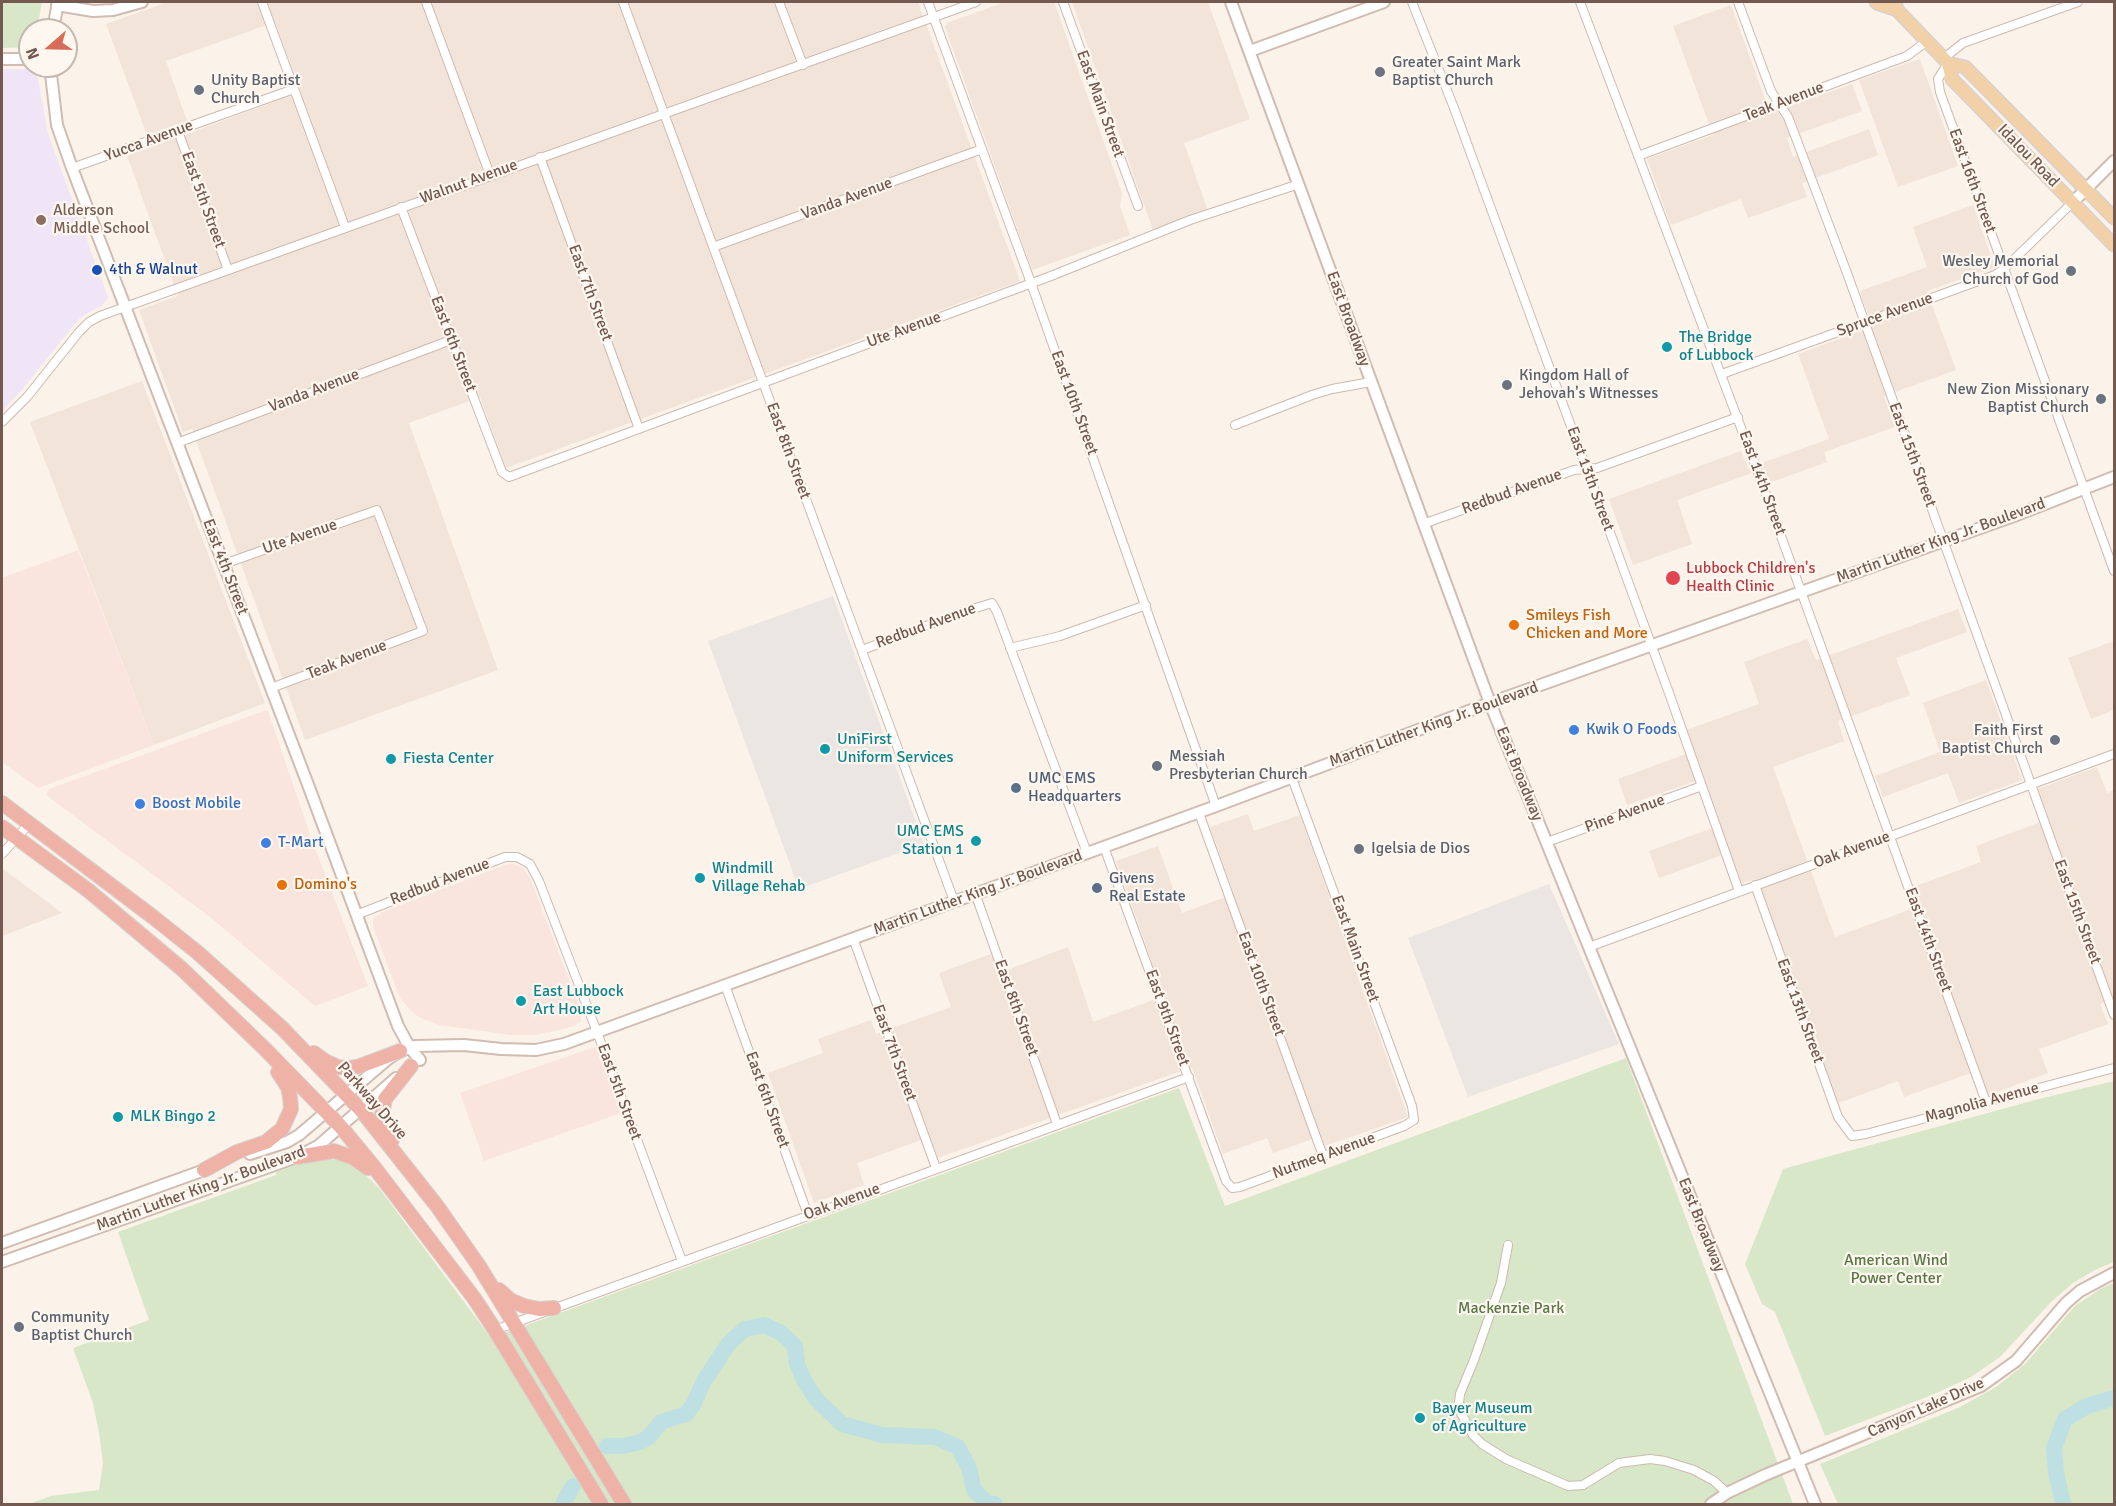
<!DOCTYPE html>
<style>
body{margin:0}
#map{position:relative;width:2116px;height:1506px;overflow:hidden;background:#fbf2e9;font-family:Signika,sans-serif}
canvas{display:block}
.frame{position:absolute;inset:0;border:3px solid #73594f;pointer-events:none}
.north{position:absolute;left:18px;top:18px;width:60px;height:60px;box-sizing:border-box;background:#fdf7ef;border:2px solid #c6b8af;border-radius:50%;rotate:250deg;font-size:16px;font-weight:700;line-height:24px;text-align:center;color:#73594f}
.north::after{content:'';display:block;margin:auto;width:21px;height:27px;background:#d86c5a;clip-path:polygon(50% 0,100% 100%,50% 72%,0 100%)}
</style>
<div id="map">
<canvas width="2116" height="1506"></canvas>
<div class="frame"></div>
<div class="north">N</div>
</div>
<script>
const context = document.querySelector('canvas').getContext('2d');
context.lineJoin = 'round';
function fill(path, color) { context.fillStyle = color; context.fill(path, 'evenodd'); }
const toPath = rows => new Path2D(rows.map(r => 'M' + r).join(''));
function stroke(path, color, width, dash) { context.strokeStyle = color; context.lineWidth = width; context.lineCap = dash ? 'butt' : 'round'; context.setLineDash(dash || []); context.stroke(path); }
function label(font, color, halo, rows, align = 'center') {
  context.font = font + ' Signika,sans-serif'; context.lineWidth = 4.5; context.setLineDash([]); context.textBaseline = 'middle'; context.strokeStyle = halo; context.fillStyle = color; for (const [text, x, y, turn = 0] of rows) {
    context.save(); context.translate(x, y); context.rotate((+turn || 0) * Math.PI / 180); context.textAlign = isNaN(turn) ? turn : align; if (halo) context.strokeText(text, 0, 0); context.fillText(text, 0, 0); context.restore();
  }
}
const residential = toPath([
 [168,2,918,2,1020,281,506,468,480,397,409,423,498,670,305,740,192,429,183,432,139,310,178,296,127,156,301,92,275,22,166,61,187,121,147,135,106,24],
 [1005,2,1054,2,1122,193,1120,206,1130,235,1032,270,945,27,947,23],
 [1072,2,1208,2,1250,119,1184,143,1208,211,1153,230],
 [1731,5,1770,113,1852,84,1862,111,1787,138,1793,157,1869,129,1878,155,1802,183,1807,197,1748,218,1741,199,1671,225,1647,159,1713,135,1673,26],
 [1920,59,1958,166,1898,187,1859,80],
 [1973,205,1995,267,1927,291,1956,370,1884,396,1895,427,1824,452,1827,462,1769,483,1763,469,1677,500,1692,544,1633,565,1609,499,1741,451,1748,468,1829,439,1798,354,1872,327,1860,291,1927,267,1913,227],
 [142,381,265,703,154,745,30,422],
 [1958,609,1967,632,1896,658,1910,695,1838,721,1844,741,1773,767,1835,937,1920,906,1913,887,1981,862,1976,846,2046,820,2035,790,2097,767,2107,793,2114,790,2114,998,2100,1004,2108,1024,2039,1049,2048,1073,1989,1095,1979,1070,1904,1097,1898,1081,1836,1104,1755,879,1742,883,1730,852,1659,878,1649,851,1721,825,1704,778,1627,805,1618,779,1694,751,1686,730,1759,704,1744,662,1807,639,1816,660],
 [2114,641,2114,710,2091,719,2068,658],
 [1986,680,2022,780,1959,803,1948,773,1883,797,1875,776,1940,752,1923,703],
 [1248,814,1254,831,1300,815,1408,1117,1325,1146,1321,1136,1273,1153,1267,1138,1223,1154,1192,1067,938,1158,930,1137,857,1163,864,1185,814,1203,768,1073,823,1053,818,1039,871,1020,876,1034,951,1007,939,973,991,954,999,973,1068,947,1093,1022,1164,996,1116,861,1158,846,1182,913,1234,894,1210,827],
 [2,868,7,872,62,913,2,936]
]);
const commercial = toPath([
 [78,550,154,745,38,788,2,762,2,578],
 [264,711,268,711,313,843,368,986,315,1006,210,917,46,795,49,789],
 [513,864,523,868,530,878,581,1011,581,1021,574,1026,555,1031,535,1035,511,1035,439,1025,419,1017,410,1010,400,998,373,927,373,919,383,912,505,865],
 [598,1046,621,1113,484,1161,460,1093]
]);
const industrial = toPath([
 [833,596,924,844,799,889,708,641],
 [1549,884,1619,1044,1468,1097,1408,938]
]);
const education = toPath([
 [2,69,30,69,37,74,48,134,108,297,103,305,89,312,78,320,20,392,2,411]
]);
const green = toPath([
 [2,2,42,2,37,30,30,30,30,47,2,48],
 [1626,1058,1793,1504,29,1504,51,1496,99,1490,103,1463,99,1433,93,1403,73,1348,149,1320,118,1232,276,1175,276,1172,310,1160,350,1160,379,1188,491,1338,1179,1088,1225,1206],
 [2114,1081,2114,1262,2095,1270,2073,1283,2052,1301,2000,1357,1971,1377,1932,1395,1825,1436,1775,1312,1762,1304,1745,1264,1783,1169,2039,1099],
 [2114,1283,2114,1504,1838,1504,1820,1464,1960,1407,1996,1387,2025,1364,2075,1306,2100,1289]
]);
const river = toPath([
 [607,1446,623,1446,640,1442,649,1437,661,1422,686,1414,693,1405,704,1381,729,1343,745,1329,764,1325,781,1333,795,1346,797,1364,805,1382,816,1399,842,1424,882,1435,935,1437,958,1447,969,1468,974,1490,987,1503,995,1504],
 [563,1504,573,1486],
 [2063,1504,2056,1472,2054,1448,2065,1419,2087,1406,2114,1398]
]);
const street = toPath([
 [262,2,345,227],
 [426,2,490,175],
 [623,2,954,901],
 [779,2,803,65],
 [928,2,1031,283,1216,806],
 [1063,2,1138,206],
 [1412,2,1454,108,1669,693,1739,891],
 [1580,2,1760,478,1986,1102],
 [1738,2,1771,91,1788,117,1847,273,2114,1015],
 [1943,59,1963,43,2078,2],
 [1948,63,1938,79,1940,92,2114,571],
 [178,131,228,270],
 [1638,156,1907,56,1927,41],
 [540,157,639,429],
 [72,168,294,89],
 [401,207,502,472,509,477,1051,276,1190,220,1299,184],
 [713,247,982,149],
 [1722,374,1995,275,2004,269,2073,202],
 [2,422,27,397,79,332,89,322,100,316,976,2],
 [1235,425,1312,395,1332,389,1371,382],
 [177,443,451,340],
 [1423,524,1574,470,1597,468,1738,417],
 [224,564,377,510,423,631,271,688],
 [1010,648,1060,636,1146,605],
 [862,650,966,611,992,603,997,612,1087,853],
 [1199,813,1323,1156],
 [1547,842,1702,786],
 [1104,847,1226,1181,1232,1188,1240,1187,1404,1126,1414,1120,1412,1106,1292,778],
 [2,854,29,824],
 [1755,885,1838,1117,1852,1136,1866,1134,2114,1068],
 [975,893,1057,1124],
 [356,915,505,857,517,857,530,864,539,881,597,1032,682,1261],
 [853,938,936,1168],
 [1589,947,2114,754],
 [725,985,808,1215],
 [1508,1245,1501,1283,1474,1360,1460,1394,1459,1403,1461,1413,1473,1435,1482,1444,1506,1459,1568,1486,1583,1485,1619,1463,1650,1459,1665,1461,1694,1470,1714,1481,1727,1493],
 [495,1330,1189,1077]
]);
const secondary = toPath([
 [1231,2,1490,703,1815,1504],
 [57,5,93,11,113,10,142,2],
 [53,30,58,2],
 [1250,51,1384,2],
 [2,59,30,59],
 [50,66,57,125,72,168,307,782,398,1026,410,1048,420,1060],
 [2073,202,2114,161],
 [250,1154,287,1142,299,1135,388,1059,400,1051,415,1046,464,1045,501,1049,536,1050,564,1044,1216,806,1490,703,2014,516,2114,477],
 [2,1243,210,1168],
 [2,1262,297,1157,318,1146,396,1078],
 [1711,1504,1727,1493,1765,1475,1981,1386,2016,1361,2066,1303,2080,1291,2114,1273]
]);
const primary = toPath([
 [1876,2,1879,4,1897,10],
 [1895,2,1897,10,1948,63,1952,79,2114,245],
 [1948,63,1965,67,2114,218]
]);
const highway = toPath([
 [2,803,153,917,197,952,282,1028,361,1110,437,1206,479,1266,624,1504],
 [2,827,89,891,182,969,266,1050,341,1127,374,1167,474,1298,495,1330,601,1504],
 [314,1053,325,1061,338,1067,350,1068,360,1066,400,1051],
 [392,1140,385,1128,382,1114,385,1099,411,1066],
 [297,1157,334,1151,354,1158,368,1168],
 [204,1170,237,1152,266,1142,282,1129,291,1109,290,1097,288,1087,278,1072],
 [499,1290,510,1300,524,1306,539,1309,554,1308]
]);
const markers = [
 [1380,72,6,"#6b7280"],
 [199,90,6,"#6b7280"],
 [41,220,6,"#8d6e63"],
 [97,270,6,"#1a4fb4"],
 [2071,271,6,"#6b7280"],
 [1667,347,6,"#0f9aa8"],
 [1507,385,6,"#6b7280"],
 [2101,399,6,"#6b7280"],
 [1673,578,8,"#e0444e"],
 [1514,625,6,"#e8710a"],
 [1574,730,6,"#3f7fe0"],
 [2055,740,6,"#6b7280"],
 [825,749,6,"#0f9aa8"],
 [391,759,6,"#0f9aa8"],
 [1157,766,6,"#6b7280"],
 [1016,788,6,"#5c6f8a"],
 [140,804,6,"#3f7fe0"],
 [976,841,6,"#0f9aa8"],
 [266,843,6,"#3f7fe0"],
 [1359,849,6,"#6b7280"],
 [700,878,6,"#0f9aa8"],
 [282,885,6,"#e8710a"],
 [1097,888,6,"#5c6f8a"],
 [521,1001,6,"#0f9aa8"],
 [118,1117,6,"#0f9aa8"],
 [19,1327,6,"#6b7280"],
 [1420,1418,6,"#0f9aa8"]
];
const worshipNames = [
 ["Greater Saint Mark",1392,63],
 ["Baptist Church",1392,81],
 ["Unity Baptist",211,81],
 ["Church",211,99],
 ["Wesley Memorial",2059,262,"right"],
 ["Church of God",2059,280,"right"],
 ["Kingdom Hall of",1519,376],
 ["Jehovah's Witnesses",1519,394],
 ["New Zion Missionary",2089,390,"right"],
 ["Baptist Church",2089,408,"right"],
 ["Faith First",2043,731,"right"],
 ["Baptist Church",2043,749,"right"],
 ["Messiah",1169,757],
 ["Presbyterian Church",1169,775],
 ["Igelsia de Dios",1371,849],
 ["Community",31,1318],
 ["Baptist Church",31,1336]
];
const streetNames = [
 ["Teak Avenue",1784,102,-21],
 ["East Main Street",1100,104,70],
 ["Yucca Avenue",149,141,-20],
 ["Idalou Road",2028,156,46],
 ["East 16th Street",1972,181,70],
 ["Walnut Avenue",469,182,-20],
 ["Vanda Avenue",847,199,-20],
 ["East 5th Street",203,200,70],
 ["East 7th Street",590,293,70],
 ["Spruce Avenue",1885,315,-20],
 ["East Broadway",1348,319,70],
 ["Ute Avenue",904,330,-20],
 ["East 6th Street",453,344,69],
 ["Vanda Avenue",314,391,-21],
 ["East 10th Street",1074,403,70],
 ["East 8th Street",788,451,70],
 ["East 15th Street",1912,455,70],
 ["East 13th Street",1590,479,70],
 ["East 14th Street",1762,483,70],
 ["Redbud Avenue",1512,492,-20],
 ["Ute Avenue",300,537,-19],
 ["Martin Luther King Jr. Boulevard",1941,541,-20],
 ["East 4th Street",225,567,69],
 ["Redbud Avenue",926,626,-20],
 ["Teak Avenue",347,660,-21],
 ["Martin Luther King Jr. Boulevard",1434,725,-20],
 ["East Broadway",1519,774,68],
 ["Pine Avenue",1625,814,-20],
 ["Oak Avenue",1852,850,-20],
 ["Redbud Avenue",440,882,-21],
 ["Martin Luther King Jr. Boulevard",978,893,-20],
 ["East 15th Street",2077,912,70],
 ["East 14th Street",1928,940,70],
 ["East Main Street",1355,949,70],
 ["East 10th Street",1261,984,70],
 ["East 8th Street",1016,1008,70],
 ["East 13th Street",1800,1011,70],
 ["East 9th Street",1167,1018,70],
 ["East 7th Street",894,1053,70],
 ["East 5th Street",619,1092,70],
 ["East 6th Street",767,1100,70],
 ["Parkway Drive",372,1101,49],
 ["Magnolia Avenue",1982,1103,-15],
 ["Nutmeq Avenue",1324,1156,-20],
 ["Martin Luther King Jr. Boulevard",201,1189,-20],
 ["Oak Avenue",842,1202,-20],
 ["East Broadway",1701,1225,68],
 ["Canyon Lake Drive",1926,1408,-24]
];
const educationNames = [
 ["Alderson",53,211],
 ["Middle School",53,229]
];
const transitNames = [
 ["4th & Walnut",109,270]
];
const cultureNames = [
 ["The Bridge",1679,338],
 ["of Lubbock",1679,356],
 ["UniFirst",837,740],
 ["Uniform Services",837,758],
 ["Fiesta Center",403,759],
 ["UMC EMS",964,832,"right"],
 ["Station 1",964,850,"right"],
 ["Windmill",712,869],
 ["Village Rehab",712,887],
 ["East Lubbock",533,992],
 ["Art House",533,1010],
 ["MLK Bingo 2",130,1117],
 ["Bayer Museum",1432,1409],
 ["of Agriculture",1432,1427]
];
const healthNames = [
 ["Lubbock Children's",1686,569],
 ["Health Clinic",1686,587]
];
const foodNames = [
 ["Smileys Fish",1526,616],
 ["Chicken and More",1526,634],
 ["Domino's",294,885]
];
const shopNames = [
 ["Kwik O Foods",1586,730],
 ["Boost Mobile",152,804],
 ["T-Mart",278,843]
];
const serviceNames = [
 ["UMC EMS",1028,779],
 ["Headquarters",1028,797],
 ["Givens",1109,879],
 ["Real Estate",1109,897]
];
const parkNames = [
 ["American Wind",1896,1261],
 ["Power Center",1896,1279],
 ["Mackenzie Park",1511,1309]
];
fill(residential, '#f2e4d8');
fill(commercial, '#fae4de');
fill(industrial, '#ece6e2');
fill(education, '#efe5f7');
fill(green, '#d7e7c8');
stroke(river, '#bfe0e3', 16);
stroke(street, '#ccbab0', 10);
stroke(secondary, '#d0bcb1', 14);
stroke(primary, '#d8d1ce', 15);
stroke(highway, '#d8d1ce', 16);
stroke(street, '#fff', 8);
stroke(secondary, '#fff', 10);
stroke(primary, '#f2d1a8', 12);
stroke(highway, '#eeb3a6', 14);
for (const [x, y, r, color] of markers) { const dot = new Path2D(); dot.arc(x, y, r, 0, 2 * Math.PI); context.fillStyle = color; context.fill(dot); stroke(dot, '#fdf7ef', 2); }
label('16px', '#5b616d', '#fdf7ef', worshipNames, 'left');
label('16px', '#73594f', '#fdf7ef', streetNames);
label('16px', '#785e54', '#fdf7ef', educationNames, 'left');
label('16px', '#164399', '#fdf7ef', transitNames, 'left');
label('16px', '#0d838f', '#fdf7ef', cultureNames, 'left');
label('16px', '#be3a42', '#fdf7ef', healthNames, 'left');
label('16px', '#c56008', '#fdf7ef', foodNames, 'left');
label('16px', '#366cbe', '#fdf7ef', shopNames, 'left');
label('16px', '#4e5e75', '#fdf7ef', serviceNames, 'left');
label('16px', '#5a7848', '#fdf7ef', parkNames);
</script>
